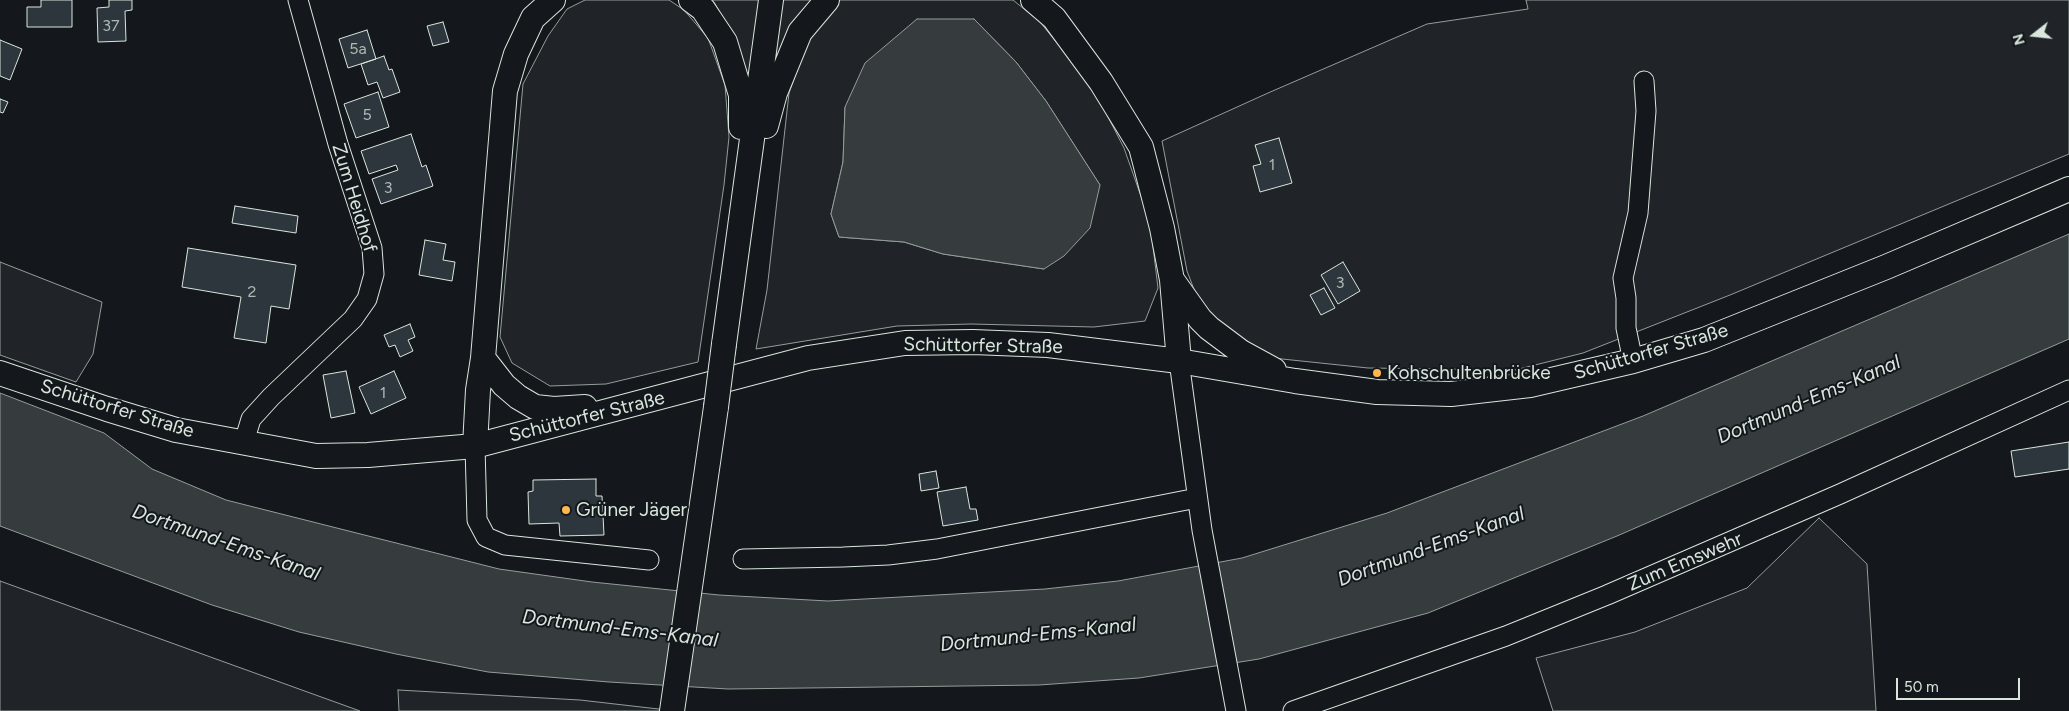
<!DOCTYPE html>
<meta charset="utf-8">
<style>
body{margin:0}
#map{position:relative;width:2069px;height:711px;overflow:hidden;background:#14181c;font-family:Figtree,sans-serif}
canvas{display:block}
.north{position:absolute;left:2009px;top:10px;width:50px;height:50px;-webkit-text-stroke:4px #14181c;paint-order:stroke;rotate:254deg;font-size:14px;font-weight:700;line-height:20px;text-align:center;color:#d8e6dc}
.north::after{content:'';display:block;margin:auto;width:18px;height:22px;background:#d8e6dc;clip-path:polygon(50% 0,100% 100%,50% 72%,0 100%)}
.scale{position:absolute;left:1896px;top:678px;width:124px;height:22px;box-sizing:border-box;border:2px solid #d8e6dc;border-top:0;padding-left:6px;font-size:15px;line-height:18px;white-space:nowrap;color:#d8e6dc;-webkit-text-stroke:4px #14181c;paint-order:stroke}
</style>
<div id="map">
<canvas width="2069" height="711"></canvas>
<div class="north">N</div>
<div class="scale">50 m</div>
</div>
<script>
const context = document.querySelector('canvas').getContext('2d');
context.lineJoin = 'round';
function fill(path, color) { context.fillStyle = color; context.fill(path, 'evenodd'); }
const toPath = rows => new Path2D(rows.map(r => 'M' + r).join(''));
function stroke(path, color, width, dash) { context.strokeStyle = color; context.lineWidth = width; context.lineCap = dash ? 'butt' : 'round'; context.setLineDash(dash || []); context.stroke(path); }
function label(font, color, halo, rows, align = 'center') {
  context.font = font + ' Figtree,sans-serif'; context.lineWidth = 4; context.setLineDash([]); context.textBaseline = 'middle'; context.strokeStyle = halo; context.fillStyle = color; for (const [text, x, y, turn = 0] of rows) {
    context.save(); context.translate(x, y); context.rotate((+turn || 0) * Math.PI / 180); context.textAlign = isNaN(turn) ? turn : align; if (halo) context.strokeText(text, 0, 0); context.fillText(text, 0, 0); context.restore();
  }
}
const green = toPath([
 [585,0,669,0,684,10,708,38,725,85,729,137,724,185,698,362,606,384,550,386,512,363,500,337,523,84,548,36,567,9,585,0],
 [710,0,760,0,749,87,733,35,714,2,710,0],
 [771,0,826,0,774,93,771,0],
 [840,0,1013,0,1040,22,1092,86,1124,148,1150,222,1158,288,1145,321,1094,327,971,324,897,326,756,349,767,290,789,93,807,42,840,0],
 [974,19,1016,62,1046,101,1100,185,1044,269,943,254,904,242,839,237,831,214,843,162,845,107,974,19],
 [1526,0,2069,0,2069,154,1730,295,1583,353,1515,370,1368,368,1263,357,1217,324,1195,292,1187,271,1162,141,1268,93,1427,24,1528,9,1526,0],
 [0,262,102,302,93,354,76,382,0,355,0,262],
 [1819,518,1867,564,1876,711,1553,711,1536,658,1635,632,1747,588,1819,518],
 [0,581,360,711,0,711,0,581],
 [398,690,580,700,676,711,399,711,398,690]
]);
const water = toPath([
 [917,19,974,19,1016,62,1046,101,1100,185,1090,228,1064,256,1044,269,943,254,904,242,839,237,831,214,843,162,845,107,865,63,917,19],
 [2069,234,2069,339,1617,536,1428,613,1259,659,1139,678,1039,685,728,689,609,682,488,672,396,654,299,632,212,605,0,526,0,393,104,433,152,469,226,500,499,569,592,582,719,595,828,601,1045,589,1118,581,1242,558,1387,513,1643,416,2069,234]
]);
const building = toPath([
 [41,0,72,0,72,27,27,27,27,7,41,7,41,0],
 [109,0,132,0,132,10,125,11,126,41,98,42,97,8,109,7,109,0],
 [443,22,449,42,433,46,427,26,443,22],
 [367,30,376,59,348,68,339,39,367,30],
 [0,40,22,49,10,80,0,76,0,40],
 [384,56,389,70,392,69,400,92,383,98,377,82,368,85,361,64,384,56],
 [378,92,389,127,356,138,344,104,378,92],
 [0,99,8,102,3,113,0,112,0,99],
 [411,134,422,167,426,165,433,186,381,204,372,179,398,170,396,165,369,174,361,151,411,134],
 [1279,138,1292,183,1260,192,1253,166,1261,164,1255,145,1279,138],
 [235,206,298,216,296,233,232,223,235,206],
 [425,240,446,244,443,260,455,262,452,281,419,275,425,240],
 [188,248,296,265,289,309,271,306,266,343,234,338,241,297,182,287,188,248],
 [1343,262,1360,291,1338,304,1321,275,1343,262],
 [1324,288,1335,308,1321,315,1310,295,1324,288],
 [410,324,415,337,408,340,413,351,400,357,395,345,389,347,384,335,410,324],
 [346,371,355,413,331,418,323,375,346,371],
 [394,371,406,398,371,414,359,387,394,371],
 [2069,442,2069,469,2015,477,2011,451,2069,442],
 [936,471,939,488,921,491,919,474,936,471],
 [596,479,596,496,602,496,604,535,560,536,559,523,529,524,528,492,533,491,533,480,596,479],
 [966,487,970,509,976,509,978,520,943,526,937,492,966,487]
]);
const minor = toPath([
 [1179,361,1202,530,1236,711],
 [1633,361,1626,328,1626,298,1623,278,1638,213,1646,111,1644,81],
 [244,442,251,419,271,397,353,319,367,299,374,274,372,248,338,144,298,0],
 [475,446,477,520,486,537,505,545,649,560],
 [743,559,843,557,888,555,937,549,1197,498],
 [1293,711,1506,636,1607,595,1840,494,2069,390]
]);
const major = toPath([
 [691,0,703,9,725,42,741,95,741,127],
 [1033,0,1054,18,1101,82,1141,147,1162,228,1172,280,1179,361],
 [766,126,775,93,800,32,827,0],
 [1173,281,1200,319,1209,328,1241,352,1274,370],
 [724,344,771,0],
 [483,358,504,385,518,397,535,407,554,409,585,407],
 [0,373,107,409,176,430,316,456,368,455,475,446,808,358,905,343,973,342,1048,345,1179,361,1295,381,1377,392,1451,394,1530,385,1633,361,1704,340,1886,267,2069,189],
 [475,446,478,390,483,358,505,91,516,54,533,18,553,0],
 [672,711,716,407]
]);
const majorBridge = toPath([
 [716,407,724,344]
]);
const markers = [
 [1377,373,5,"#ffb74d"],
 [566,510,5,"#ffb74d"]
];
const numberNames = [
 ["37",111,26],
 ["5a",358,49],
 ["5",367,115],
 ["1",1272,165],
 ["3",388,188],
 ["3",1340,283],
 ["2",252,292],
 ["1",383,393]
];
const streetNames = [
 ["Zum Heidhof",354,198,73],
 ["Schüttorfer Straße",983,346,1],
 ["Schüttorfer Straße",1651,352,-16],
 ["Schüttorfer Straße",117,409,17],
 ["Schüttorfer Straße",587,417,-14],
 ["Zum Emswehr",1685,562,-23]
];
const poiNames = [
 ["Kohschultenbrücke",1387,373],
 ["Grüner Jäger",576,510]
];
const waterNames = [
 ["Dortmund-Ems-Kanal",1809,400,-23],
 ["Dortmund-Ems-Kanal",226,543,19],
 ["Dortmund-Ems-Kanal",1431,547,-20],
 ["Dortmund-Ems-Kanal",620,629,7],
 ["Dortmund-Ems-Kanal",1038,635,-6]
];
fill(green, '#202428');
stroke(green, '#939e99', 1);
fill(water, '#363b3e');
stroke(water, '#939e99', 1);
fill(building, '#2c363c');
stroke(building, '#d8e6dc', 1);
stroke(minor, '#d8e6dc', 21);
stroke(major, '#d8e6dc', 26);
stroke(minor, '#14181c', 19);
stroke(major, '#14181c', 24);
stroke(majorBridge, '#d8e6dc', 26, []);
stroke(majorBridge, '#14181c', 24);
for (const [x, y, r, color] of markers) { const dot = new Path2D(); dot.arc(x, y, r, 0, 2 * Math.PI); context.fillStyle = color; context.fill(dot); stroke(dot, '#14181c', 2); }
label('16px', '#adbab4', null, numberNames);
label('19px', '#d8e6dc', '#14181c', streetNames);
label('19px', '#d8e6dc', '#14181c', poiNames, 'left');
label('italic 20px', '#d8e6dc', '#14181c', waterNames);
</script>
